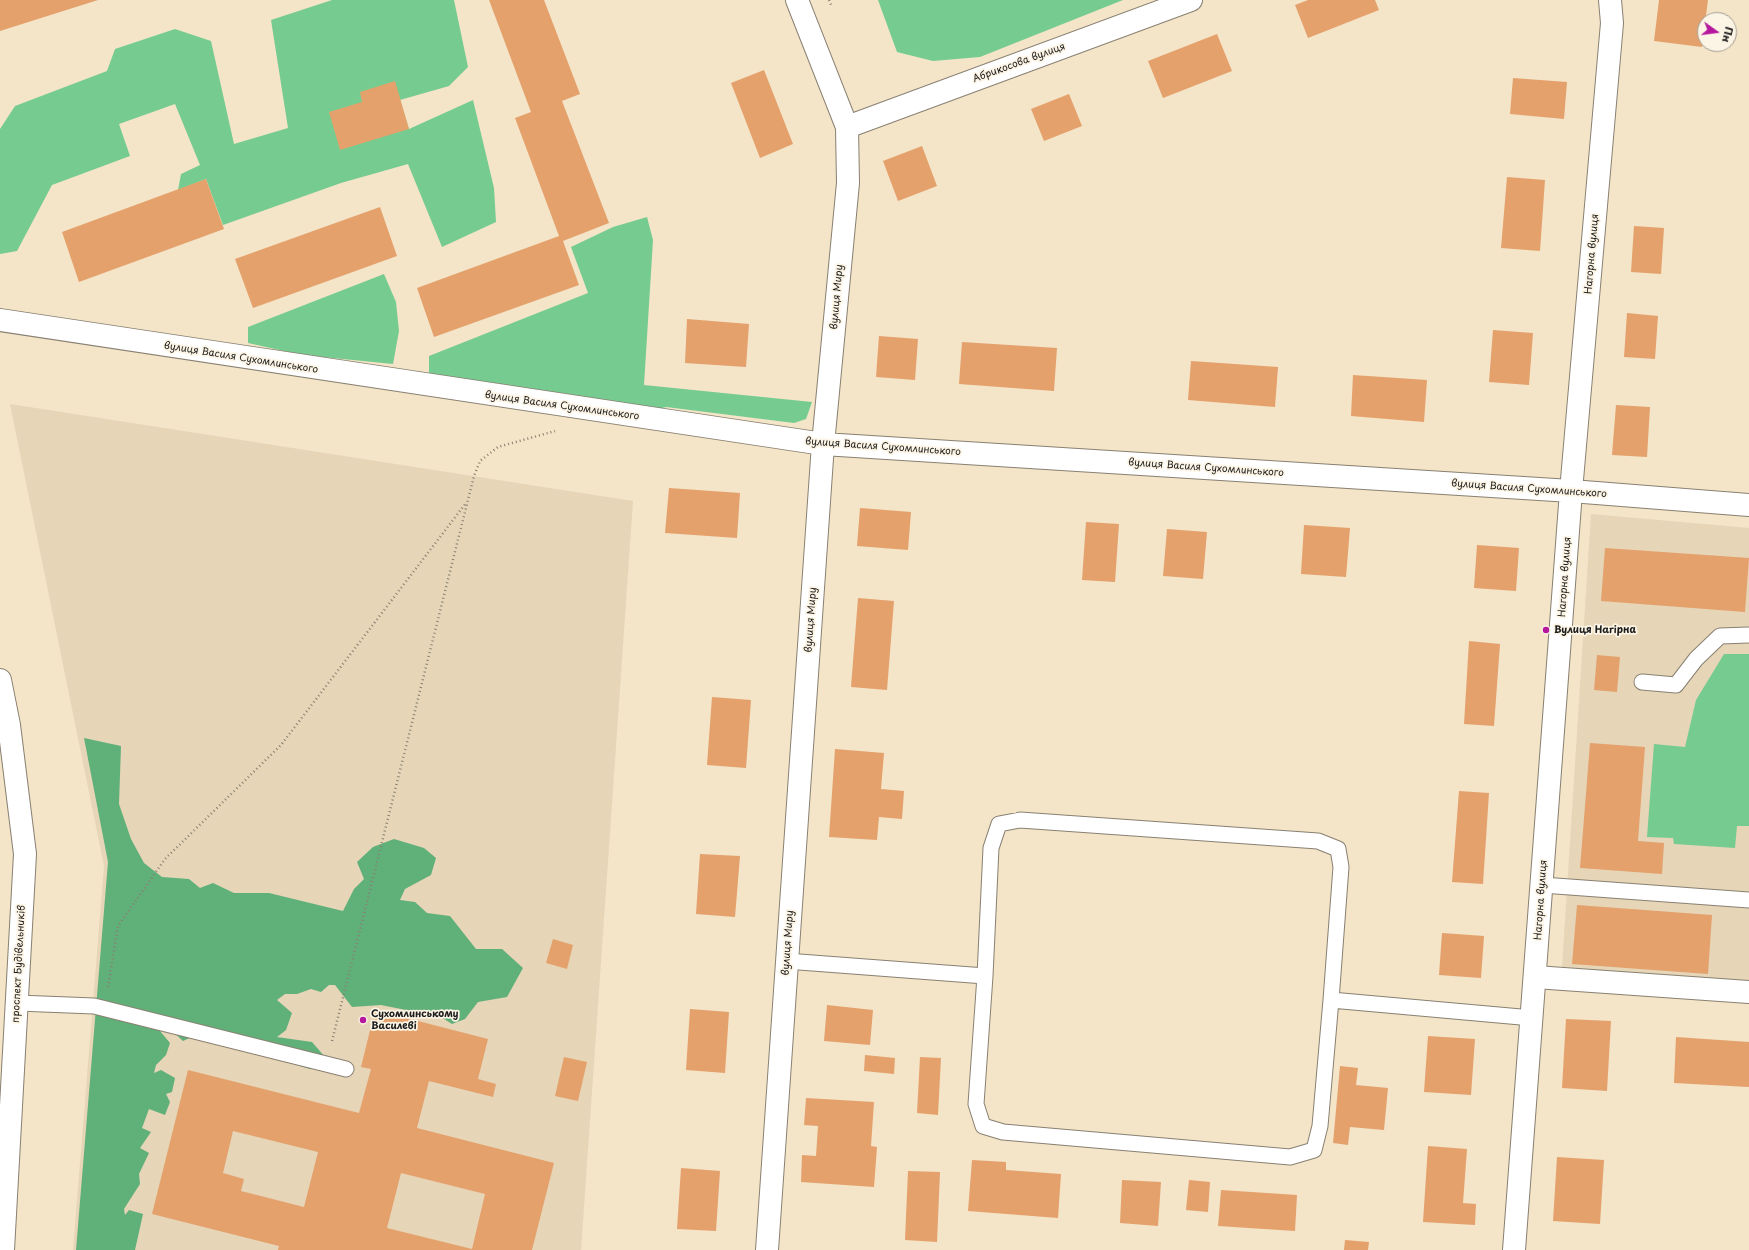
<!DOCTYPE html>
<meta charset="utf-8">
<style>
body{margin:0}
#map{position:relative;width:1749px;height:1250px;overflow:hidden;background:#f4e4c8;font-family:"Playpen Sans",sans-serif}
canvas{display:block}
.north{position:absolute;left:1697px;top:12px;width:40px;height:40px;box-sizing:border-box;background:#fcf5e5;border:1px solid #a29e95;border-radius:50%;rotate:104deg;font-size:11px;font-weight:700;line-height:16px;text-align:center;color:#1c1c1c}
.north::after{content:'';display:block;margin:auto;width:14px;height:18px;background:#b5179e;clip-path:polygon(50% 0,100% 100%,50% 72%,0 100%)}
</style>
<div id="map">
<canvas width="1749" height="1250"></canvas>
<div class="north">Пн</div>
</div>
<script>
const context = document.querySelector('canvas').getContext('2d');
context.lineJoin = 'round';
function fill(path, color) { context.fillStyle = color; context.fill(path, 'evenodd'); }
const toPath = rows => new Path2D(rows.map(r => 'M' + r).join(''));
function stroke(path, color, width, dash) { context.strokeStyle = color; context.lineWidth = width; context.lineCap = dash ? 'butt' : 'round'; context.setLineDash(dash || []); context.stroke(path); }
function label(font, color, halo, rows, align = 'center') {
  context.font = font + ' "Playpen Sans",sans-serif'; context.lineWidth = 3.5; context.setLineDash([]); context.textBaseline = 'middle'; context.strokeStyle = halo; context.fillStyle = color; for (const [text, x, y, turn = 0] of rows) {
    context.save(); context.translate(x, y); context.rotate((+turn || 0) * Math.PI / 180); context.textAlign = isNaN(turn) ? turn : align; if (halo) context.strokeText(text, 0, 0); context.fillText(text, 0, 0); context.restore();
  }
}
const built = toPath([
 [10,404,633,501,581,1250,73,1250,104,866],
 [1591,514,1749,528,1749,982,1562,967]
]);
const green = toPath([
 [332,0,454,0,468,67,449,86,400,100,409,129,473,100,494,188,496,222,442,247,408,164,341,183,223,225,206,179,178,190,181,174,200,165,175,104,119,124,130,156,52,185,17,251,0,254,0,129,15,106,107,71,115,49,175,29,211,41,234,144,288,128,271,20],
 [878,0,1123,0,980,57,933,61,897,52],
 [647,217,653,240,644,385,812,402,806,419,794,423,666,407,648,412,429,376,429,356,588,293,571,247,613,227],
 [384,274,396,302,399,331,393,364,302,355,248,343,248,327],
 [1724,654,1749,654,1749,826,1737,826,1735,848,1674,844,1673,838,1647,837,1654,744,1685,747,1696,700]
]);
const forest = toPath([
 [84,738,121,746,119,804,131,839,144,863,162,877,189,879,200,888,213,883,234,893,269,893,343,911,354,889,364,879,357,862,373,847,394,839,424,848,436,858,431,875,405,889,400,900,415,902,427,913,450,916,476,949,502,949,523,968,507,997,478,1002,465,1019,452,1024,441,1017,381,1005,352,1007,335,985,329,985,321,992,311,989,297,994,285,994,277,1000,292,1013,286,1030,277,1037,312,1042,325,1057,310,1069,223,1042,194,1036,183,1041,170,1029,160,1031,170,1043,166,1055,156,1065,154,1073,161,1070,175,1078,172,1092,166,1094,170,1102,165,1115,149,1109,142,1128,151,1132,140,1148,149,1153,139,1174,140,1184,124,1209,125,1215,129,1210,143,1214,135,1250,76,1250,108,862]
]);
const building = toPath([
 [0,0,98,0,0,31],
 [489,0,544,0,580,94,562,101,609,223,563,241,579,285,434,337,417,288,559,236,515,118,531,112],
 [1308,0,1375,0,1379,10,1308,38,1295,5],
 [1659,0,1708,0,1702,47,1654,41],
 [1217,34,1232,71,1163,98,1148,61],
 [764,70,793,144,760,158,731,83],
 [1513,78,1567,82,1564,119,1510,114],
 [395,81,409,129,340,150,329,112,362,102,360,92],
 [1069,94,1082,126,1044,141,1031,109],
 [922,146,937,186,898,201,883,161],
 [1507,177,1545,180,1540,251,1501,248],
 [206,179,224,229,79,282,62,232],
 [380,207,397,256,253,308,235,259],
 [1634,226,1664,228,1661,274,1631,272],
 [1627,313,1658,316,1655,359,1624,357],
 [687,319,749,324,746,367,685,363],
 [1493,330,1533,333,1529,385,1489,382],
 [879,336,918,339,915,380,876,377],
 [962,342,1057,348,1054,391,959,384],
 [1191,361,1278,367,1275,407,1188,400],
 [1353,375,1427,380,1424,422,1351,416],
 [1616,405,1650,407,1647,457,1612,455],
 [669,488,740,493,737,538,665,533],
 [860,508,911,512,908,550,857,546],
 [1086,522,1119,524,1115,582,1082,580],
 [1304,525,1350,528,1346,577,1301,574],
 [1167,529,1207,532,1203,579,1163,576],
 [1477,545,1519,548,1516,591,1474,588],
 [1605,548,1749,558,1745,612,1601,601],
 [858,598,894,601,887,690,851,687],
 [1469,641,1500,644,1494,726,1464,724],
 [1597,655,1620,657,1617,692,1594,690],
 [712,697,751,700,746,768,707,765],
 [1590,743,1645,747,1638,841,1664,843,1662,874,1580,868],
 [835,749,884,753,881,789,904,791,902,819,879,817,877,840,829,837],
 [1459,791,1489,793,1483,884,1452,882],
 [700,854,740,856,735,917,696,914],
 [1577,905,1712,915,1708,974,1572,964],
 [1442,933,1484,936,1481,978,1439,975],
 [553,939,573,945,567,969,546,963],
 [827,1005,873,1010,870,1045,824,1041],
 [690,1009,729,1012,725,1073,686,1070],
 [375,1010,488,1039,478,1079,496,1084,493,1097,429,1081,417,1128,554,1163,532,1250,278,1250,279,1246,152,1214,188,1070,359,1113,371,1069,361,1067],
 [233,1131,318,1152,304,1207,241,1191,244,1179,223,1173],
 [401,1173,485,1194,472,1249,387,1228],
 [1566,1019,1611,1021,1607,1091,1562,1088],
 [1428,1036,1475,1039,1471,1095,1424,1092],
 [1676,1037,1749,1042,1749,1087,1674,1083],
 [865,1055,895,1058,894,1074,864,1071],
 [564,1057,587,1062,578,1101,555,1096],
 [920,1057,941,1058,938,1115,917,1113],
 [1340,1066,1358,1068,1356,1085,1388,1088,1384,1130,1350,1127,1348,1145,1333,1143],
 [806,1098,874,1102,871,1146,877,1147,874,1187,801,1182,802,1155,816,1156,818,1126,804,1125],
 [1428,1146,1467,1149,1463,1203,1476,1204,1475,1225,1423,1222],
 [1557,1157,1604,1160,1600,1224,1553,1221],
 [972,1160,1006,1162,1006,1170,1061,1174,1058,1218,968,1211],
 [681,1168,720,1171,716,1231,677,1229],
 [908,1171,940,1172,937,1242,905,1240],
 [1122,1180,1161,1182,1158,1226,1120,1223],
 [1189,1180,1210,1182,1208,1212,1186,1210],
 [1221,1190,1297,1195,1295,1231,1218,1226],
 [1345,1240,1369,1242,1368,1250,1344,1250]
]);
const path = toPath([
 [829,0,831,5],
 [108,987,118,926,165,859,281,745,466,503],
 [332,1041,474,476,480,461,498,447,555,431]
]);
const service = toPath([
 [1642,682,1676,685,1696,659,1720,636,1749,635],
 [1020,820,1318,841,1338,849,1341,867,1331,1000,1320,1126,1314,1150,1290,1157,1003,1132,983,1126,976,1104,985,976,991,848,999,824,1020,820],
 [1542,885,1749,900],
 [786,961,985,976],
 [1331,1000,1532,1018],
 [17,1003,94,1006,346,1069]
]);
const minor = toPath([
 [1610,0,1612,23,1571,491,1749,505],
 [847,127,1191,0],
 [1535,977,1749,992],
 [767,1250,823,444]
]);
const tertiary = toPath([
 [797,0,847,127,848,183,823,444],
 [0,320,823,444,1571,491,1514,1250],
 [0,680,9,725,25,854,3,1250]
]);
const markers = [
 [1546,630,4,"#b5179e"],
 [363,1020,4,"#b5179e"]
];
const streetNames = [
 ["Абрикосова вулиця",1019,63,-20],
 ["Нагорна вулиця",1592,254,-85],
 ["вулиця Миру",837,297,-85],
 ["вулиця Василя Сухомлинського",241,358,9],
 ["вулиця Василя Сухомлинського",562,406,8],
 ["вулиця Василя Сухомлинського",883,447,4],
 ["вулиця Василя Сухомлинського",1206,468,4],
 ["вулиця Василя Сухомлинського",1529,489,4],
 ["Нагорна вулиця",1565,577,-86],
 ["вулиця Миру",811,620,-86],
 ["Нагорна вулиця",1541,900,-86],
 ["вулиця Миру",788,943,-86],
 ["проспект Будівельників",19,964,-87]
];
const poiNames = [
 ["Вулиця Нагірна",1554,630],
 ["Сухомлинському",371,1014],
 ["Василеві",371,1026]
];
fill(built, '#e6d5b7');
fill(green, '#76cc90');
fill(forest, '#60b07a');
fill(building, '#e4a16c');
stroke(service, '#888072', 17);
stroke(minor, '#888072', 24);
stroke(tertiary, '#888072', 24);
stroke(path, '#888072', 2.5, [1, 3]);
stroke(service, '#fff', 15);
stroke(minor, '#fff', 22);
stroke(tertiary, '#fff', 22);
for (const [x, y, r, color] of markers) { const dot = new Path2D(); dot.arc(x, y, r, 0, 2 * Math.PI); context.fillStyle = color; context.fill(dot); stroke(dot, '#fcf5e5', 1.5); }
label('10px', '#1c1c1c', '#fcf5e5', streetNames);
label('bold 10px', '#1c1c1c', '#fcf5e5', poiNames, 'left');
</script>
